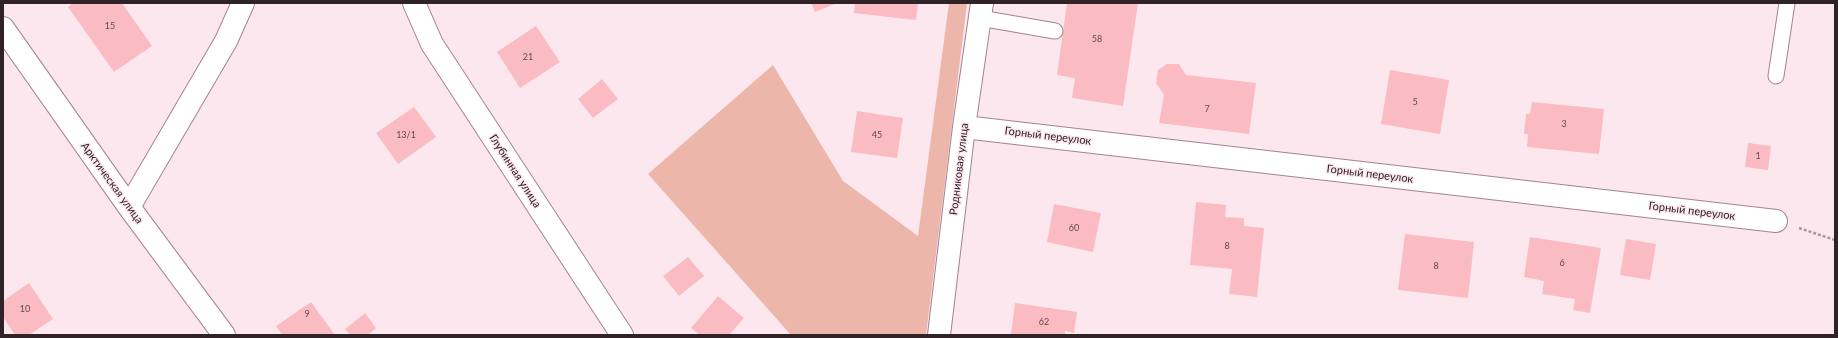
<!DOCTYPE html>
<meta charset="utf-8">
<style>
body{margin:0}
#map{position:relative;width:1838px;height:338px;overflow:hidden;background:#fde7ef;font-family:Lato,sans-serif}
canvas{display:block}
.frame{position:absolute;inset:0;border:4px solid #302328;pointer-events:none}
</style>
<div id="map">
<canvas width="1838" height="338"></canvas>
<div class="frame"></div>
</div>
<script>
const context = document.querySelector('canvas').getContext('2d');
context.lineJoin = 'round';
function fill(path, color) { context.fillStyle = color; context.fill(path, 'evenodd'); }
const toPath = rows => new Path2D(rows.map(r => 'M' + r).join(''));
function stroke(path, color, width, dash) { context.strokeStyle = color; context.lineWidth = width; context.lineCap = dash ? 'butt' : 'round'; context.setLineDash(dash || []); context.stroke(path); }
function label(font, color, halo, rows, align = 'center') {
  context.font = font + ' Lato,sans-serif'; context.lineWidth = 3; context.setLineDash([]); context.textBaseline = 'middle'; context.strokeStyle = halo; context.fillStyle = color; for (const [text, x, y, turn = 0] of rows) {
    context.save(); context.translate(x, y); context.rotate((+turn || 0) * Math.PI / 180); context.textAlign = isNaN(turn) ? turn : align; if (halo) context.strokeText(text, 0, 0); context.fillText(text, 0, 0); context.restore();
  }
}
const green = toPath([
 [949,3,967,3,926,335,791,335,648,174,773,65,843,181,918,236]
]);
const building = toPath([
 [73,3,122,3,152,46,114,72,68,7],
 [811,3,837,3,815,12],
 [855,3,918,3,916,20,854,13],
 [1067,3,1138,3,1123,106,1072,98,1075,78,1057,75],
 [536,26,560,62,520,88,497,52],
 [1167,64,1179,64,1186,75,1256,83,1249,134,1159,123,1164,95,1156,83,1158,70],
 [1390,70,1449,80,1440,134,1381,124],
 [602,79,618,99,593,118,578,99],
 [1532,102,1604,109,1599,154,1527,147,1528,134,1524,134,1526,114,1530,114],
 [414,107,436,137,398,164,376,133],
 [857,111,903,118,897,158,851,152],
 [1748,143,1771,146,1768,170,1745,167],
 [1196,202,1226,205,1225,217,1244,218,1244,226,1264,228,1257,297,1229,294,1232,269,1190,265],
 [1054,204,1101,213,1093,252,1047,242],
 [1405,234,1474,242,1468,298,1398,290],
 [1530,237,1601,248,1590,313,1573,310,1575,299,1542,294,1544,281,1524,277],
 [1626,239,1656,244,1650,280,1620,275],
 [688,257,704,276,679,296,663,276],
 [29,283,53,319,29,335,15,335,3,317,3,301],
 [718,296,744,318,729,335,700,335,691,328],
 [311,302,335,335,282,335,276,326],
 [1015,303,1077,312,1074,333,1065,331,1065,335,1011,335],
 [365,313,376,328,368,335,350,335,345,329]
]);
const path = toPath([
 [1799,228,1835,240]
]);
const lane = toPath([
 [980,18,1055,31],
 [1776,76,1787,3]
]);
const street = toPath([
 [414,3,432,44,622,335],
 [3,28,129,207,224,335],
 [964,127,1776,221],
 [129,207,226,41,243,3],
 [939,335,964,127,982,3]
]);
const numberNames = [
 ["15",110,26],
 ["58",1097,39],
 ["21",528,57],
 ["5",1415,102],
 ["7",1207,109],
 ["3",1564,124],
 ["13/1",406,135],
 ["45",877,135],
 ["1",1758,156],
 ["60",1074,228],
 ["8",1227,246],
 ["6",1562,263],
 ["8",1436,266],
 ["10",25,309],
 ["9",307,314],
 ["62",1044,322]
];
const streetNames = [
 ["Горный переулок",1048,136,7],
 ["Родниковая улица",959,169,-83],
 ["Глубинная улица",515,171,57],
 ["Горный переулок",1370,174,7],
 ["Арктическая улица",112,183,54],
 ["Горный переулок",1692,211,7]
];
fill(green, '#ecb6ab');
fill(building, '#fabcc2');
stroke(lane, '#a48390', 17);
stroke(street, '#a48390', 24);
stroke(path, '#aa979e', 2.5, [3, 2]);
stroke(lane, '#fff', 15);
stroke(street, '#fff', 22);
label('9px', '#62494e', null, numberNames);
label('11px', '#302328', '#fde7ef', streetNames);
</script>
